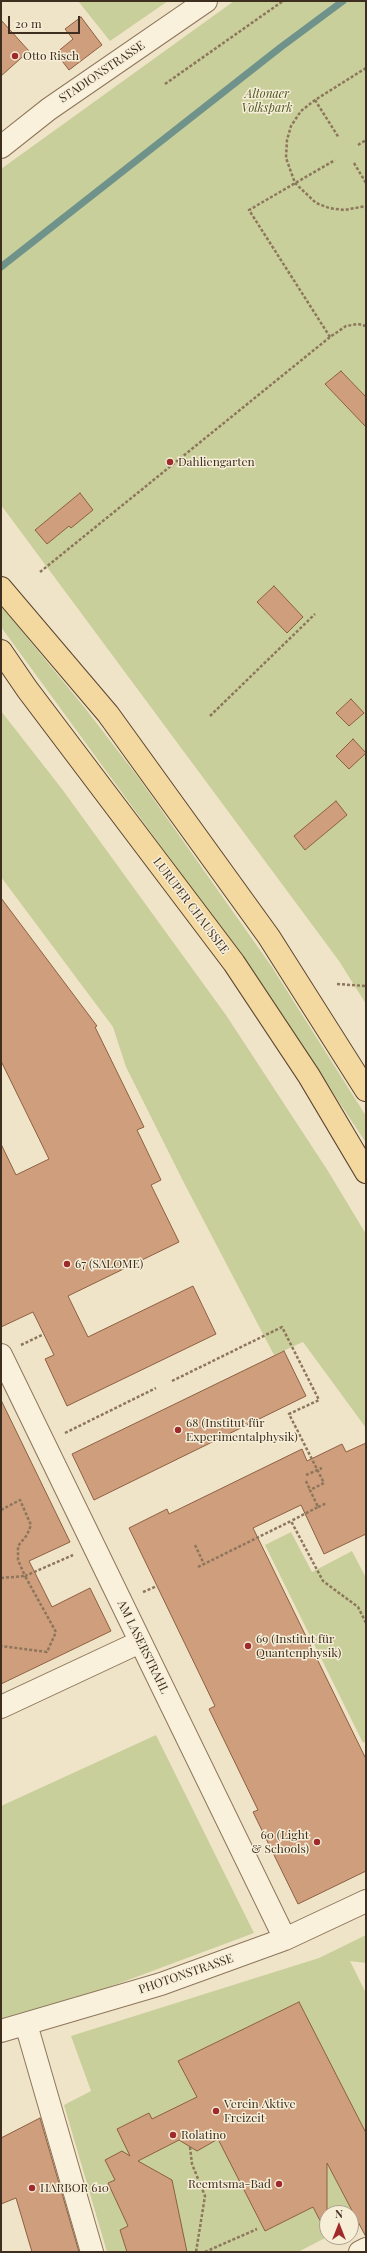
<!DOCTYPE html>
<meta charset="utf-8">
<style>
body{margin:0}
#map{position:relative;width:367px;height:2253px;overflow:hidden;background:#f0e4c8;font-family:"Playfair Display",serif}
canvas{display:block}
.frame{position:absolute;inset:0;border:2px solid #3d2e20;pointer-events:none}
.north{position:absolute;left:319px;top:2205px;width:40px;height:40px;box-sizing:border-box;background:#f7eed8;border:1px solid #ada18e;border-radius:50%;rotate:0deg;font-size:11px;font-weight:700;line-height:16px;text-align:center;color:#3d2e20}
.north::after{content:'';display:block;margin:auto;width:14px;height:18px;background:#9e2a2b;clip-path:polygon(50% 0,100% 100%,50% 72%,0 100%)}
.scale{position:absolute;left:8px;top:16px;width:72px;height:18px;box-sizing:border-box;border:2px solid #3d2e20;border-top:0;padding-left:5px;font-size:12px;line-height:14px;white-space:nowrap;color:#3d2e20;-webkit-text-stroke:3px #f7eed8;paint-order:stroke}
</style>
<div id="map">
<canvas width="367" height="2253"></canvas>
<div class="frame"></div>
<div class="north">N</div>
<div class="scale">20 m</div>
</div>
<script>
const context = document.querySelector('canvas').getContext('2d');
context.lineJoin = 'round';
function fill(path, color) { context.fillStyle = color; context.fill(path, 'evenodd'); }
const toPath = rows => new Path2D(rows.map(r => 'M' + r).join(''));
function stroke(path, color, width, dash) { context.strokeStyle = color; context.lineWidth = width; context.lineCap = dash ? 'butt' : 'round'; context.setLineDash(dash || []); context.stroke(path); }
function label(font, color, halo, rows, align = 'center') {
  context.font = font + ' "Playfair Display",serif'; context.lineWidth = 3; context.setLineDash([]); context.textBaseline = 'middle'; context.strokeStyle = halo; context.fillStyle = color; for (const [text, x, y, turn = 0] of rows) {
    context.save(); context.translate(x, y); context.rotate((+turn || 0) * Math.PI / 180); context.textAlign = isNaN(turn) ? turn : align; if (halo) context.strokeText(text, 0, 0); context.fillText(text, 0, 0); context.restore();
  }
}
const green = toPath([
 [78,1,168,1,110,41],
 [234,1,366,1,366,1004,339,961,1,505,1,169],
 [1,606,85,708,138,777,272,967,366,1116,366,1143,263,986,1,627],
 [1,711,62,789,226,1015,328,1171,366,1234,366,1428,303,1342,274,1355,183,1181,126,1067,113,1027,1,877],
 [291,1532,312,1572,352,1551,366,1578,366,1741,363,1743,265,1545],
 [156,1735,254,1933,64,2004,1,2023,1,1806],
 [366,1935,366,1963,350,1961,366,1993,366,2209,351,2220,351,2213,327,2213,327,2237,298,2252,107,2252,64,2105,91,2091,71,2036,319,1958]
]);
const stream = toPath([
 [1,267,281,47,343,1]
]);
const building = toPath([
 [81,17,102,45,69,70,56,53,73,39,65,29,81,17],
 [1,20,29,51,1,76,1,20],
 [341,371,366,397,366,427,325,384,341,371],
 [80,493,93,510,71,528,69,526,47,544,35,530,80,493],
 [274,586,303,617,287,633,257,602,274,586],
 [351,699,364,713,349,726,336,713,351,699],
 [353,739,366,753,349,769,336,756,353,739],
 [336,801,347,815,305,850,294,836,336,801],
 [1,898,97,1026,95,1027,144,1127,137,1130,161,1180,151,1185,179,1242,68,1296,88,1337,193,1286,216,1334,67,1406,45,1359,54,1355,33,1312,1,1327,1,1144,16,1175,49,1159,1,1061,1,898],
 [284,1351,306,1396,94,1500,72,1454,284,1351],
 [1,1400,70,1542,29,1561,52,1607,90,1588,111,1631,1,1684,1,1400],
 [366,1443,366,1534,324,1554,301,1505,253,1528,366,1759,366,1871,298,1904,253,1812,258,1810,209,1709,215,1706,129,1528,167,1509,169,1514,302,1449,307,1461,342,1444,346,1452,366,1443],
 [299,2002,366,2133,366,2237,327,2163,327,2234,313,2207,265,2231,218,2139,197,2151,179,2140,138,2161,172,2180,187,2252,127,2252,120,2230,128,2226,108,2183,115,2180,105,2160,122,2151,130,2156,117,2129,149,2113,152,2119,197,2097,178,2061,299,2002],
 [40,2118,79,2252,32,2252,16,2198,1,2204,1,2138,40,2118]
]);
const path = toPath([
 [366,68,315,100,301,111,291,126,287,140,286,158,295,183,316,203,329,208,344,210,366,206],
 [165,84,283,1],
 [315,100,339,138],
 [358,145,366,140],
 [354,163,366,183],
 [330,337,249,210,335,160],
 [40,572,330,337,346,326,358,324,366,326],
 [210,716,315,614],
 [337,984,366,986],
 [21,1345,44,1334],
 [172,1381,282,1327,319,1400,289,1414,324,1483,310,1490,318,1507,291,1521],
 [65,1433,156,1388],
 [306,1481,310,1490],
 [318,1507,327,1503],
 [1,1510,20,1500,31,1525,27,1535,18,1546,18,1560,25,1576,73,1555],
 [195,1545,204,1564],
 [198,1567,291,1521,323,1581,358,1607,366,1623],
 [1,1578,25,1576,56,1632,47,1652,1,1646],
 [143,1592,157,1586],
 [190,2147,192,2164,205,2196,196,2252],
 [205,2252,257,2229]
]);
const minor = toPath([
 [1,147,49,109,206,1],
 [1,1355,285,1939],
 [1,1707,140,1642],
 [26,2024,92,2252],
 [1,2031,161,1984,285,1939,366,1901],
 [360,2252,366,2249]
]);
const major = toPath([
 [1,588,108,714,269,937,366,1090],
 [1,651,27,689,234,963,309,1076,366,1172]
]);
const pathBridge = toPath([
 [306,1475,322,1468]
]);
const markers = [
 [15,56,4,"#9e2a2b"],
 [170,462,4,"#9e2a2b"],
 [67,1264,4,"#9e2a2b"],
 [178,1430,4,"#9e2a2b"],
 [248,1646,4,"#9e2a2b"],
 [317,1842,4,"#9e2a2b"],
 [216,2111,4,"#9e2a2b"],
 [173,2135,4,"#9e2a2b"],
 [279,2184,4,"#9e2a2b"],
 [32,2188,4,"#9e2a2b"]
];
const poiNames = [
 ["Otto Risch",23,56],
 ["Dahliengarten",178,462],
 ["67 (SALOME)",75,1264],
 ["68 (Institut für",186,1423],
 ["Experimentalphysik)",186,1437],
 ["69 (Institut für",256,1639],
 ["Quantenphysik)",256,1653],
 ["60 (Light",309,1835,"right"],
 ["& Schools)",309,1849,"right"],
 ["Verein Aktive",224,2104],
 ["Freizeit",224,2118],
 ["Rolatino",181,2135],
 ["Reemtsma-Bad",271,2184,"right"],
 ["HARBOR 610",40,2188]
];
const streetNames = [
 ["STADIONSTRASSE",102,72,-34],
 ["LURUPER CHAUSSEE",191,906,53],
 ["AM LASERSTRAHL",143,1647,64],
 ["PHOTONSTRASSE",186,1974,-19]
];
const parkNames = [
 ["Altonaer",267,94],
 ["Volkspark",267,108]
];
fill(green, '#c9cf9b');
stroke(stream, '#6f938a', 7);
fill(building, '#cf9f7d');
stroke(building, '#8d5f41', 1);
stroke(minor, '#8d765c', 24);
stroke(major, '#5b4430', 24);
stroke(path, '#8d765c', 2.5, [3, 2]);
stroke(minor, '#faf1dc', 22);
stroke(major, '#f3d9a0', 22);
stroke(pathBridge, '#8d765c', 2.5, [3, 2]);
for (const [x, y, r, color] of markers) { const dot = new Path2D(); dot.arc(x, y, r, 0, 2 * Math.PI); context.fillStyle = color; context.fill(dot); stroke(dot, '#f7eed8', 1.5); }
label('12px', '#3d2e20', '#f7eed8', poiNames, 'left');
label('12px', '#3d2e20', '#f7eed8', streetNames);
label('italic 12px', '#4d5a26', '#f7eed8', parkNames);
</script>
